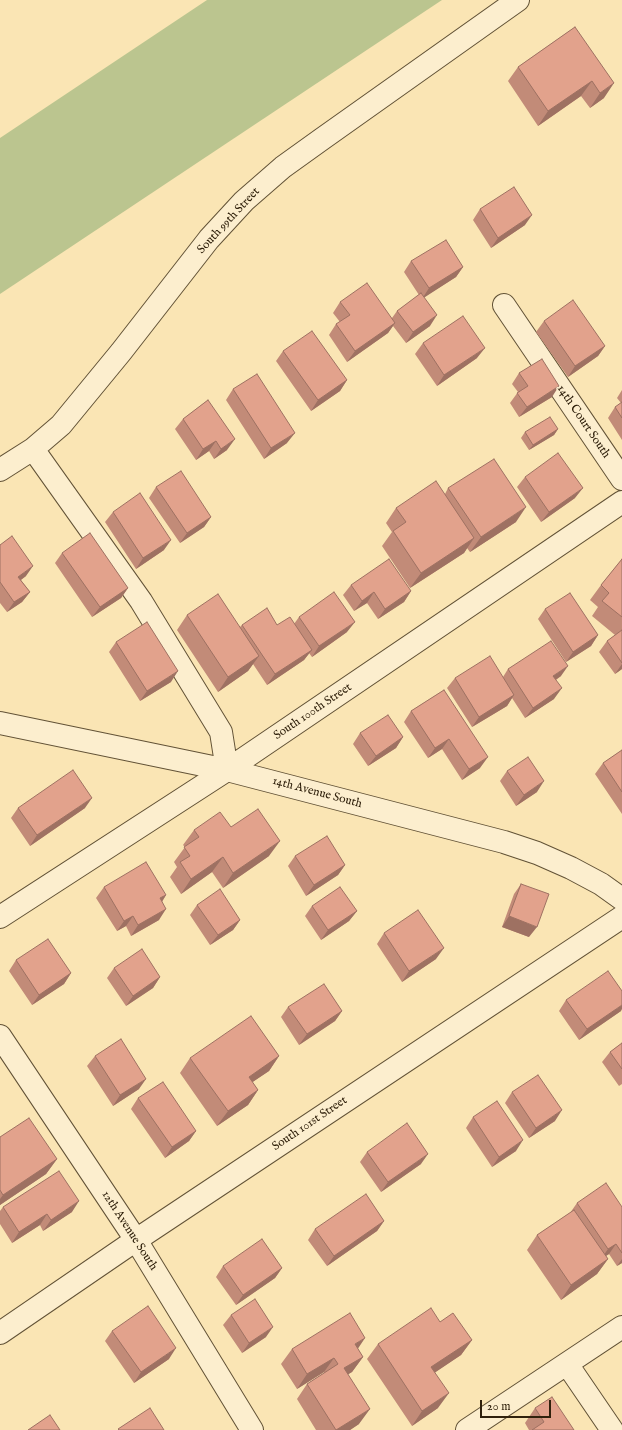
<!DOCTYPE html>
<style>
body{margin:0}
#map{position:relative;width:622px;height:1430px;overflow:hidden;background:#fae5b4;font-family:"IM FELL English",serif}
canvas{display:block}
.scale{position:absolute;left:480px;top:1400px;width:71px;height:18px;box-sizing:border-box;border:2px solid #30210c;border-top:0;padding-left:5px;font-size:12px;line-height:14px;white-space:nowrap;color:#30210c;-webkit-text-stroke:3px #fceece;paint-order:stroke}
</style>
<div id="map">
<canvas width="622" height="1430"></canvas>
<div class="scale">20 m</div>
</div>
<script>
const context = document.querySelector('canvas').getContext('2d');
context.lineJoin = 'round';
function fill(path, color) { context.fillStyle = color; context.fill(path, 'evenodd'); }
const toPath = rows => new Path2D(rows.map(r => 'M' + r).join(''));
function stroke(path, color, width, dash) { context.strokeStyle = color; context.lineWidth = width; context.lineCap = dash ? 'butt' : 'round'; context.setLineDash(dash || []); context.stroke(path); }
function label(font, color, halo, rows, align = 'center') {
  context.font = font + ' "IM FELL English",serif'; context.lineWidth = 3; context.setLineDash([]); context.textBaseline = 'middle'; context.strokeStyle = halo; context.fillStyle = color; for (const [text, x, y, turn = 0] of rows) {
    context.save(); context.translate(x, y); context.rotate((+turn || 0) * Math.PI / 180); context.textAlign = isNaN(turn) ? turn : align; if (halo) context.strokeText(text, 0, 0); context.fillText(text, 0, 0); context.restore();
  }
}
const green = toPath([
 [207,0,442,0,0,294,0,138]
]);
const minor = toPath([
 [504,305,622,479],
 [33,449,141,601,221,732,227,770],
 [0,470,33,449,61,425,121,352,209,239,244,201,283,167,322,139,518,0],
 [0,723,227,770,504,842,537,853,571,868,601,884,622,899],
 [0,917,227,770,622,502],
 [0,1036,136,1240,252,1430],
 [0,1333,136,1240,622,917],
 [567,1364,612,1430],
 [467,1430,622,1327]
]);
const wall = toPath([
 [575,27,604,98,590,108,581,96,538,126,508,81,518,67],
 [480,209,525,225,491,248,473,220],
 [411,261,463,267,456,277,424,297,430,326,406,343,393,326,388,333,347,362,329,335,336,324,340,322,333,313,340,302,392,318,397,311,419,295,404,272],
 [544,321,605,346,598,356,568,377,536,332],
 [423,343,477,358,437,386,415,354],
 [283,351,347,380,340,391,311,411,276,361],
 [519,373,552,397,519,417,510,403,518,392,512,384],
 [233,389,287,443,264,459,226,400],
 [622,390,622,440,608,418,615,407,621,403,617,398],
 [208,400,227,450,214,459,209,451,196,460,175,429,183,419],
 [558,429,554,435,529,450,521,438,525,432],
 [525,477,575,498,541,522,517,487],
 [156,487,211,517,204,527,180,543,149,498],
 [448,488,516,522,470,552,467,548,464,553,410,588,382,546,392,532,386,523,396,508,445,494],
 [113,512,164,550,136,569,105,522],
 [0,545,26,576,21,580,30,592,22,602,7,612,0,603],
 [62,553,128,588,121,598,92,617,55,563],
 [622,559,622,669,615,674,599,652,607,641,615,635,592,616,598,607,590,600,601,585],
 [351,585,411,591,404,602,378,619,367,603,354,611,343,595],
 [545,609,598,635,591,646,566,662,538,619],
 [187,615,240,627,242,625,277,625,294,624,299,617,347,632,312,657,309,653,304,660,267,685,253,664,248,671,218,692,177,630],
 [116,642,171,682,140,701,109,652],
 [508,669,561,676,556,680,554,699,525,718,512,698,507,706,472,727,447,688,455,678,503,677],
 [444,690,480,768,462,780,442,749,428,758,404,722,411,711],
 [360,733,403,737,396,748,368,766,353,744],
 [622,750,622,814,595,774,603,763],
 [507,771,537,792,516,806,500,781],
 [18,808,85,808,30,846,11,818],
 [231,827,269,856,223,888,212,872,181,894,170,877,177,867,174,862,185,847,183,845,194,830],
 [295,856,345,865,338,875,306,896,288,866],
 [521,884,529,937,502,927,514,894],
 [104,887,166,895,162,902,159,920,131,936,126,926,117,931,96,898],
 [197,905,240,920,233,930,210,945,190,915],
 [312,906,357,911,349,921,321,940,305,916],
 [384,933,436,959,402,982,377,944],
 [16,960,71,973,64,984,32,1005,9,971],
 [114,968,160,977,153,988,126,1006,107,978],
 [566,1000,621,1011,579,1040,559,1011],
 [288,1007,342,1011,335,1021,299,1045,281,1017],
 [622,1043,622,1084,619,1086,602,1062,610,1052],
 [95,1056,139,1089,113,1106,87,1066],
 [279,1056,269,1071,252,1082,258,1090,248,1105,217,1126,180,1073,190,1058],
 [512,1092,555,1121,529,1138,505,1103],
 [138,1098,196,1131,189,1141,165,1158,131,1109],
 [473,1117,516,1151,492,1167,466,1128],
 [0,1137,57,1159,46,1174,0,1205],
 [367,1152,421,1164,381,1192,360,1162],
 [577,1203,622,1207,622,1263,617,1266,609,1254,606,1256,608,1259,597,1274,561,1300,527,1250,537,1235,570,1213],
 [3,1207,72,1212,43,1231,40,1225,12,1243,0,1224,0,1211],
 [384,1221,377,1231,327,1266,308,1240,315,1229],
 [223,1266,282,1268,275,1278,236,1305,216,1277],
 [231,1315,266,1337,242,1353,223,1325],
 [440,1322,472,1340,461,1355,435,1372,438,1408,412,1426,367,1359,378,1344],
 [112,1331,169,1359,134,1383,105,1341],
 [292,1349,358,1349,363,1357,352,1372,348,1374,359,1424,350,1430,316,1430,297,1399,307,1384,324,1373,324,1372,297,1389,281,1364],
 [535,1408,574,1430,529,1430,525,1423]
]);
const shadedWall = toPath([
 [592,81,581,96,538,126,548,111],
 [614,83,604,98,590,108,600,93],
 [532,215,525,225,491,248,498,238],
 [463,267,456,277,422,299,429,288],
 [437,315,430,326,406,343,413,332],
 [395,323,388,333,347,362,355,351],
 [605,346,598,356,568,377,575,366],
 [485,348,477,358,437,386,444,375],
 [347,380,340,391,311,411,318,400],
 [559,386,552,397,519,417,527,407],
 [558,429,554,435,529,450,533,445],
 [295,433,287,443,264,459,271,448],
 [235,439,227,450,214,459,221,449],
 [216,441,209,451,196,460,203,449],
 [583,488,575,498,541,522,549,512],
 [526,507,516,522,470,552,481,537],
 [211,517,204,527,180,543,187,533],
 [474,538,464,553,410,588,421,573],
 [171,540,164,550,136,569,143,558],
 [33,566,26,576,11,587,18,577],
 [128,588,121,598,92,617,100,607],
 [411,591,404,602,378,619,385,609],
 [30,592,22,602,7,612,14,602],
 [374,592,367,603,354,611,362,601],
 [355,622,347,632,312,657,319,646],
 [598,635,591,646,566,662,573,652],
 [312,650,304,660,267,685,275,674],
 [259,656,248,671,218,692,228,677],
 [622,664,622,669,615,674],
 [568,666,561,676,546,686,553,676],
 [178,671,171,682,140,701,147,691],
 [562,688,554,699,525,718,533,708],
 [514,695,507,706,472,727,479,717],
 [403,737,396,748,368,766,376,756],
 [449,739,442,749,428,758,435,748],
 [488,757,480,768,462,780,469,769],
 [544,781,537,792,516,806,524,795],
 [92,798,85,808,30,846,37,835],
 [280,841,269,856,223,888,233,873],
 [223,857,212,872,181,894,191,879],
 [345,865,338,875,306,896,314,885],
 [166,895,159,906,160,898],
 [166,909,159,920,131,936,138,925],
 [357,911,349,921,321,940,328,930],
 [133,916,126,926,117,931,124,921],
 [509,916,537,927,529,937,502,927],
 [240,920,233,930,210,945,218,935],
 [444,948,436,959,402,982,409,971],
 [71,973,64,984,32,1005,39,995],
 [160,977,153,988,126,1006,133,996],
 [622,1005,622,1009,621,1011,579,1040,587,1029],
 [342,1011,335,1021,299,1045,307,1034],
 [279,1056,269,1071,238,1092,249,1077],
 [146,1079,139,1089,113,1106,120,1095],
 [258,1090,248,1105,217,1126,228,1111],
 [562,1110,555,1121,529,1138,536,1128],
 [196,1131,189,1141,165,1158,172,1147],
 [523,1140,516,1151,492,1167,499,1157],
 [428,1154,421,1164,381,1192,388,1182],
 [57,1159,46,1174,0,1205,0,1199,3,1195],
 [79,1201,72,1212,43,1231,51,1220],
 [47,1214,40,1225,12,1243,19,1232],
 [384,1221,377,1231,327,1266,334,1256],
 [616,1244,609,1254,601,1259,608,1249],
 [608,1259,597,1274,561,1300,571,1285],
 [622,1259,622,1263,617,1266],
 [282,1268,275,1278,236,1305,243,1295],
 [273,1327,266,1337,242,1353,249,1343],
 [365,1338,355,1353,355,1344],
 [472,1340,461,1355,421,1382,431,1367],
 [176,1348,169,1359,134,1383,141,1372],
 [363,1357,352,1372,334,1383,344,1368],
 [334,1358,324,1372,297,1389,307,1374],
 [449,1393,438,1408,412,1426,422,1411],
 [370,1409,359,1424,350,1430,336,1430]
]);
const building = toPath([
 [575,27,614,83,600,93,592,81,548,111,518,67,575,27],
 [514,187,532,215,498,238,480,209,514,187],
 [446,240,463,267,429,288,411,261,446,240],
 [367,283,395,323,355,351,336,324,350,315,340,302,367,283],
 [421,293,437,315,413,332,397,311,421,293],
 [573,300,605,346,575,366,544,321,573,300],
 [463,316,485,348,444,375,423,343,463,316],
 [312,331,347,380,318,400,283,351,312,331],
 [542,359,559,386,527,407,517,393,528,386,519,373,542,359],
 [257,374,295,433,271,448,233,389,257,374],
 [208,400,235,439,221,449,216,441,203,449,183,419,208,400],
 [622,402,622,418,615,407,622,402],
 [550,417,558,429,533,445,525,432,550,417],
 [558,453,583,488,549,512,525,477,558,453],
 [494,459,526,507,481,537,448,488,494,459],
 [181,471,211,517,187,533,156,487,181,471],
 [436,481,474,538,421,573,393,531,406,522,396,508,436,481],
 [140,493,171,540,143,558,113,512,140,493],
 [90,533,128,588,100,607,62,553,90,533],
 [12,536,33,566,18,577,30,592,14,602,0,582,0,545,12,536],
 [389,559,411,591,385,609,374,592,362,601,351,585,389,559],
 [622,559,622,617,602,601,609,593,601,585,622,559],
 [334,592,355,622,319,646,299,617,334,592],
 [570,593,598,635,573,652,545,609,570,593],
 [218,594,259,656,228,677,187,615,218,594],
 [267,608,277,625,290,617,312,650,275,674,242,625,267,608],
 [147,622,178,671,147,691,116,642,147,622],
 [622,630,622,663,607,641,622,630],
 [551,641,568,666,553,676,562,688,533,708,508,669,551,641],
 [490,656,514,695,479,717,455,678,490,656],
 [444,690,488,757,469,769,449,739,435,748,411,711,444,690],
 [388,715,403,737,376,756,360,733,388,715],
 [622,750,622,792,603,763,622,750],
 [528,757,544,781,524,795,507,771,528,757],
 [73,770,92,798,37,835,18,808,73,770],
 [258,809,280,841,233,873,223,857,191,879,180,862,190,856,184,847,199,837,194,830,220,812,231,827,258,809],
 [327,836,345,865,314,885,295,856,327,836],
 [146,862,166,895,160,898,166,909,138,925,133,916,124,921,104,887,146,862],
 [521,884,549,894,537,927,509,916,521,884],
 [340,887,357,911,328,930,312,906,340,887],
 [220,889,240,920,218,935,197,905,220,889],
 [418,910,444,948,409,971,384,933,418,910],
 [48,939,71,973,39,995,16,960,48,939],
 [142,949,160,977,133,996,114,968,142,949],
 [608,971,622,991,622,1005,587,1029,566,1000,608,971],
 [324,984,342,1011,307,1034,288,1007,324,984],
 [251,1016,279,1056,249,1077,258,1090,228,1111,190,1058,251,1016],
 [121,1039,146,1079,120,1095,95,1056,121,1039],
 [622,1043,622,1069,610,1052,622,1043],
 [538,1075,562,1110,536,1128,512,1092,538,1075],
 [163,1082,196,1131,172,1147,138,1098,163,1082],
 [497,1101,523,1140,499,1157,473,1117,497,1101],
 [29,1118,57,1159,3,1195,0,1190,0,1137,29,1118],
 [407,1123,428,1154,388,1182,367,1152,407,1123],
 [59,1171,79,1201,51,1220,47,1214,19,1232,3,1207,59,1171],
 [606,1183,622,1207,622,1253,616,1244,608,1249,577,1203,606,1183],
 [366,1194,384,1221,334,1256,315,1229,366,1194],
 [574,1210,608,1259,571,1285,537,1235,574,1210],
 [262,1239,282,1268,243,1295,223,1266,262,1239],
 [255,1299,273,1327,249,1343,231,1315,255,1299],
 [148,1306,176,1348,141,1372,112,1331,148,1306],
 [431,1308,440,1322,453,1313,472,1340,431,1367,449,1393,422,1411,378,1344,431,1308],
 [350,1313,365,1338,355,1344,363,1357,344,1368,370,1409,336,1430,307,1384,338,1364,334,1358,307,1374,292,1349,350,1313],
 [552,1397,574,1430,532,1430,544,1422,535,1408,552,1397],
 [150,1408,164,1430,119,1430,118,1429,150,1408],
 [50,1415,60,1430,28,1430,50,1415]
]);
const streetNames = [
 ["South 99th Street",229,221,-47],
 ["14th Court South",583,422,56],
 ["South 100th Street",313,712,-34],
 ["14th Avenue South",317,793,15],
 ["South 101st Street",310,1124,-34],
 ["12th Avenue South",129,1231,57]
];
fill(green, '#bbc58f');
stroke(minor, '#625236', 24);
stroke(minor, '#fceece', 22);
fill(wall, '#c28b78');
fill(shadedWall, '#9e7162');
fill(building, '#e2a28c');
stroke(building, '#9e7162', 1);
label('12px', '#30210c', '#fceece', streetNames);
</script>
